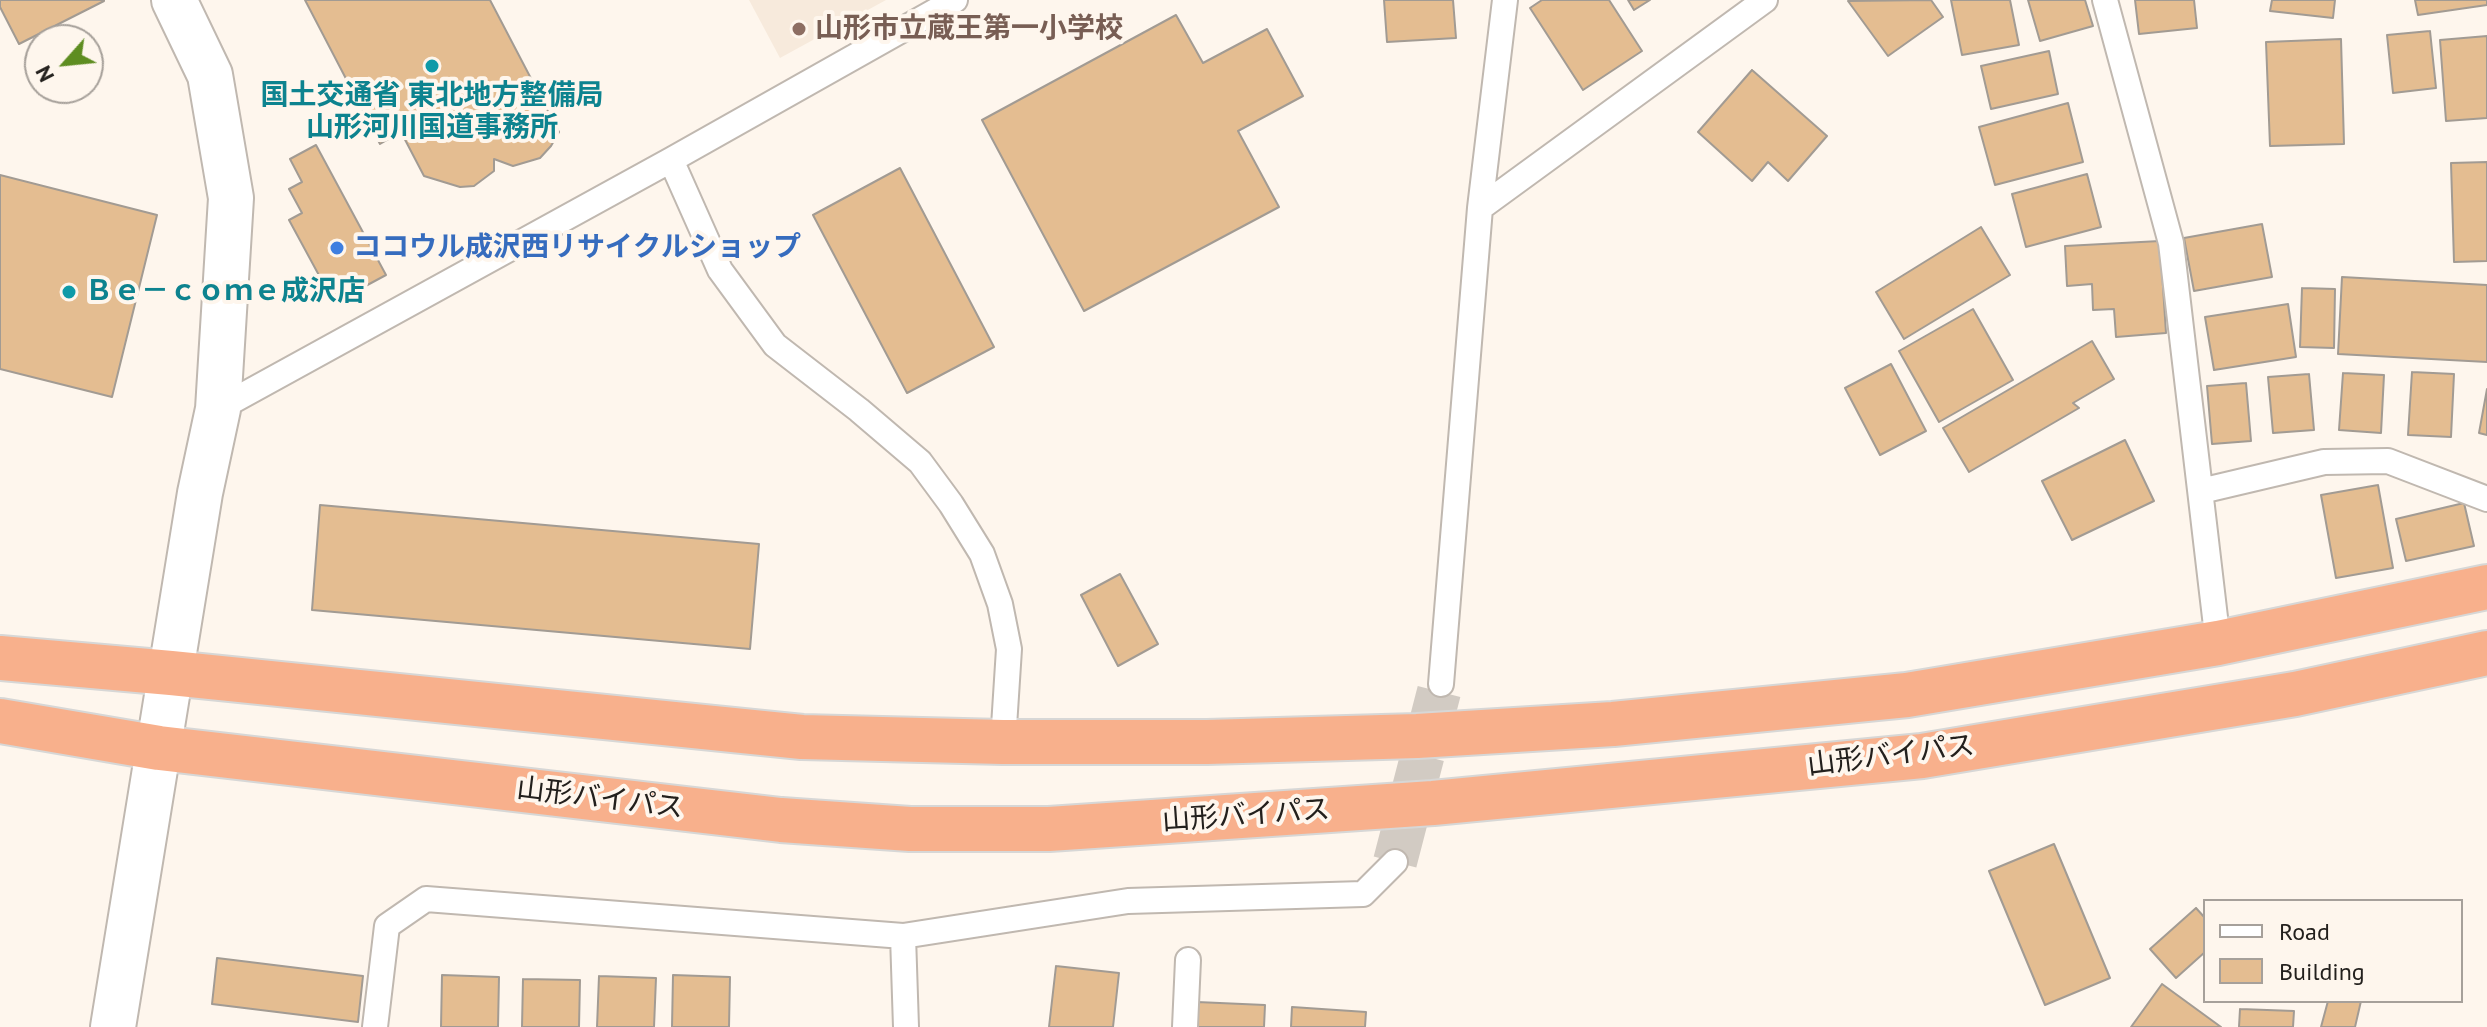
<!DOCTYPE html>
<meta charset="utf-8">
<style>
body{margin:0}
#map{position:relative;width:2487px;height:1027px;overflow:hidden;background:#fef6ed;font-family:"PT Sans",sans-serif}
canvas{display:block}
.legend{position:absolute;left:2203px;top:899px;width:260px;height:104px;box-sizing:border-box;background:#fef6ed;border:2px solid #a6a09a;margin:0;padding:10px 14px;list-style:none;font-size:24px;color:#23201d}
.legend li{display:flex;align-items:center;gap:16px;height:40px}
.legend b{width:40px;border:2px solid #a6a09a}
.north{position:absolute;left:24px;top:24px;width:80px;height:80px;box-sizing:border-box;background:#fef6ed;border:2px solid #a6a09a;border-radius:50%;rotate:243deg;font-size:22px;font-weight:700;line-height:32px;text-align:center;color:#23201d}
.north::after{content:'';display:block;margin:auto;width:28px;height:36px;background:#5e8d21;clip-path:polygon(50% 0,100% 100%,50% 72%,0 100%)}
</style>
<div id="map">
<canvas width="2487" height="1027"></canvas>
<ul class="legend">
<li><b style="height:10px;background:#fff"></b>Road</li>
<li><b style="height:22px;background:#e4bd91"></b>Building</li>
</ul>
<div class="north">N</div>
</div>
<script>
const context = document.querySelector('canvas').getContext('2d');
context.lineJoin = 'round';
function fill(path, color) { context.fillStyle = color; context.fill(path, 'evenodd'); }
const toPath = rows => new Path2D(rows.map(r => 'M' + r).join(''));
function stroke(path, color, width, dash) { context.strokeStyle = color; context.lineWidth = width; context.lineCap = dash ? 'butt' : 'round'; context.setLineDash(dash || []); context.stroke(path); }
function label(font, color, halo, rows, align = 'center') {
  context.font = font + ' "PT Sans","Noto Sans JP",sans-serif'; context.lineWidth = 8; context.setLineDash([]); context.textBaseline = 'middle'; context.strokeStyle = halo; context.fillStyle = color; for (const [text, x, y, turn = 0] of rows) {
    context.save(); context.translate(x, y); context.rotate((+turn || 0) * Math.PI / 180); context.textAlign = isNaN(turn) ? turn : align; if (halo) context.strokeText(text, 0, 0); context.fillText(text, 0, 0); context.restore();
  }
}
const built = toPath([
 [749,0,886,0,780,58]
]);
const building = toPath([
 [0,0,104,0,104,1,19,44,0,7,0,0],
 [305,0,490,0,559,132,551,146,540,158,513,166,494,159,494,171,474,186,460,187,424,176,401,132,380,144,305,0],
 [1384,0,1453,0,1456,38,1387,42,1384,0],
 [1542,0,1609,0,1642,51,1583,90,1530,8,1542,0],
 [1628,0,1650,0,1634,10,1628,0],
 [1931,0,1943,17,1888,56,1848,1,1931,0],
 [1951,0,2010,0,2019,45,1962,55,1951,0],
 [2028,0,2085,0,2093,26,2040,41,2028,0],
 [2135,0,2194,0,2197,28,2139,34,2135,0],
 [2272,0,2335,0,2333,18,2270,11,2272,0],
 [2415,0,2487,0,2487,5,2418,15,2415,0],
 [1176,15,1203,63,1267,29,1303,96,1238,131,1279,207,1084,311,982,120,1176,15],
 [2430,31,2436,88,2393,93,2387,35,2430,31],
 [2487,36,2487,118,2446,121,2440,40,2487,36],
 [2341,39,2344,144,2270,146,2266,42,2341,39],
 [2049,51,2058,94,1991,109,1981,66,2049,51],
 [1752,70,1827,136,1788,181,1768,162,1752,181,1698,132,1752,70],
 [2068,103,2083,162,1995,185,1979,127,2068,103],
 [316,145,386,275,334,303,289,220,302,213,289,189,302,182,290,159,316,145],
 [2487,162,2487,261,2454,262,2451,163,2487,162],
 [900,168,994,347,907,393,813,215,900,168],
 [2087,174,2101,227,2026,247,2012,194,2087,174],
 [0,175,157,215,112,397,0,369,0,175],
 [2262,224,2272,277,2194,291,2184,238,2262,224],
 [1981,227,2010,275,1904,339,1876,292,1981,227],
 [2160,241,2166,333,2116,337,2114,309,2093,310,2092,284,2067,286,2065,246,2160,241],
 [2342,277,2487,285,2487,362,2338,354,2342,277],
 [2302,288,2335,289,2334,348,2300,347,2302,288],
 [2288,304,2296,357,2214,370,2205,317,2288,304],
 [1973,309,2013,380,1939,422,1899,351,1973,309],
 [2092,341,2114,379,2073,403,2079,408,1969,472,1943,428,2092,341],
 [1891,364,1926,431,1880,455,1845,388,1891,364],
 [2412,372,2454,374,2451,437,2408,435,2412,372],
 [2343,373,2384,375,2381,433,2339,430,2343,373],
 [2309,374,2314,430,2273,433,2268,377,2309,374],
 [2246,383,2251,441,2212,444,2207,386,2246,383],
 [2487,389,2487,435,2479,433,2487,389],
 [2125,440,2154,501,2072,540,2042,481,2125,440],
 [2378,485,2393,568,2336,578,2321,495,2378,485],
 [2464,503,2474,546,2406,561,2396,519,2464,503],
 [320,505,759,544,750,649,312,610,320,505],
 [1120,574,1158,644,1118,666,1081,595,1120,574],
 [2054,844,2110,978,2045,1005,1989,871,2054,844],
 [2196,908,2205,918,2205,952,2176,978,2150,949,2196,908],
 [217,958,363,976,358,1022,212,1004,217,958],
 [1056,966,1119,973,1113,1027,1049,1027,1056,966],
 [442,975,499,977,498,1027,441,1027,442,975],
 [673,975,730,977,729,1027,672,1027,673,975],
 [599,976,656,978,654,1027,597,1027,599,976],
 [523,979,580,980,579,1027,522,1027,523,979],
 [2162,984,2221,1027,2131,1027,2162,984],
 [2328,1001,2361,1001,2355,1027,2321,1027,2328,1001],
 [1197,1002,1265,1005,1264,1027,1196,1027,1197,1002],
 [1292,1007,1366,1012,1365,1027,1291,1027,1292,1007],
 [2240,1009,2294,1011,2293,1027,2239,1027,2240,1009]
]);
const minorTunnel = toPath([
 [1395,862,1441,684]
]);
const service = toPath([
 [2105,0,2171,243,2218,643],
 [671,160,720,270,775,345,859,410,920,462,951,504,982,554,1000,604,1009,649,1003,742],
 [1480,208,1765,0],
 [218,409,671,160,955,0],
 [2201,491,2324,462,2388,461,2487,499],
 [1441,684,1480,208,1505,0],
 [903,936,906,1027],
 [375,1027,387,926,426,899,903,936,1128,901,1363,894,1395,862],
 [1185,1027,1188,960]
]);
const tertiary = toPath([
 [113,1027,200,493,218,409,231,198,210,75,174,0]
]);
const trunk = toPath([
 [0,658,171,673,802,737,1003,742,1207,742,1417,736,1613,724,1907,695,2218,643,2487,587],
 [0,721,159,748,781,820,910,829,1049,829,1433,803,1922,756,2295,694,2487,653]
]);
const markers = [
 [799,29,8,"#8d6e63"],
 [432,66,8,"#0f9aa8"],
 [337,248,8,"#3f7fe0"],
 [69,292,8,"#0f9aa8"]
];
const educationNames = [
 ["山形市立蔵王第一小学校",815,29]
];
const cultureNames = [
 ["国土交通省 東北地方整備局",432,96],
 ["山形河川国道事務所",432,128],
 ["Ｂｅ－ｃｏｍｅ成沢店",85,292,"left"]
];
const shopNames = [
 ["ココウル成沢西リサイクルショップ",353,248]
];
const streetNames = [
 ["山形バイパス",1891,756,-7],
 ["山形バイパス",600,799,7],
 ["山形バイパス",1246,816,-4]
];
fill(built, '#f7eadc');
fill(building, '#e4bd91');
stroke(building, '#a29b93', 2);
stroke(minorTunnel, '#d2cbc3', 44, [44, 22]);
stroke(service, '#c0b8b0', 28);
stroke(tertiary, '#c0b8b0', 48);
stroke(trunk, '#d7d7d6', 48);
stroke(service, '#fff', 24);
stroke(tertiary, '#fff', 44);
stroke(trunk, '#f8b08c', 44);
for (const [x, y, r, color] of markers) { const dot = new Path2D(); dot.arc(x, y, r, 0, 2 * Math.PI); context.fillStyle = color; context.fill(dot); stroke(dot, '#fef6ed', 3); }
label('bold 28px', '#785e54', '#fef6ed', educationNames, 'left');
label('bold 28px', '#0d838f', '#fef6ed', cultureNames);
label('bold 28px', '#366cbe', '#fef6ed', shopNames, 'left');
label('28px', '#23201d', '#fef6ed', streetNames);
</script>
